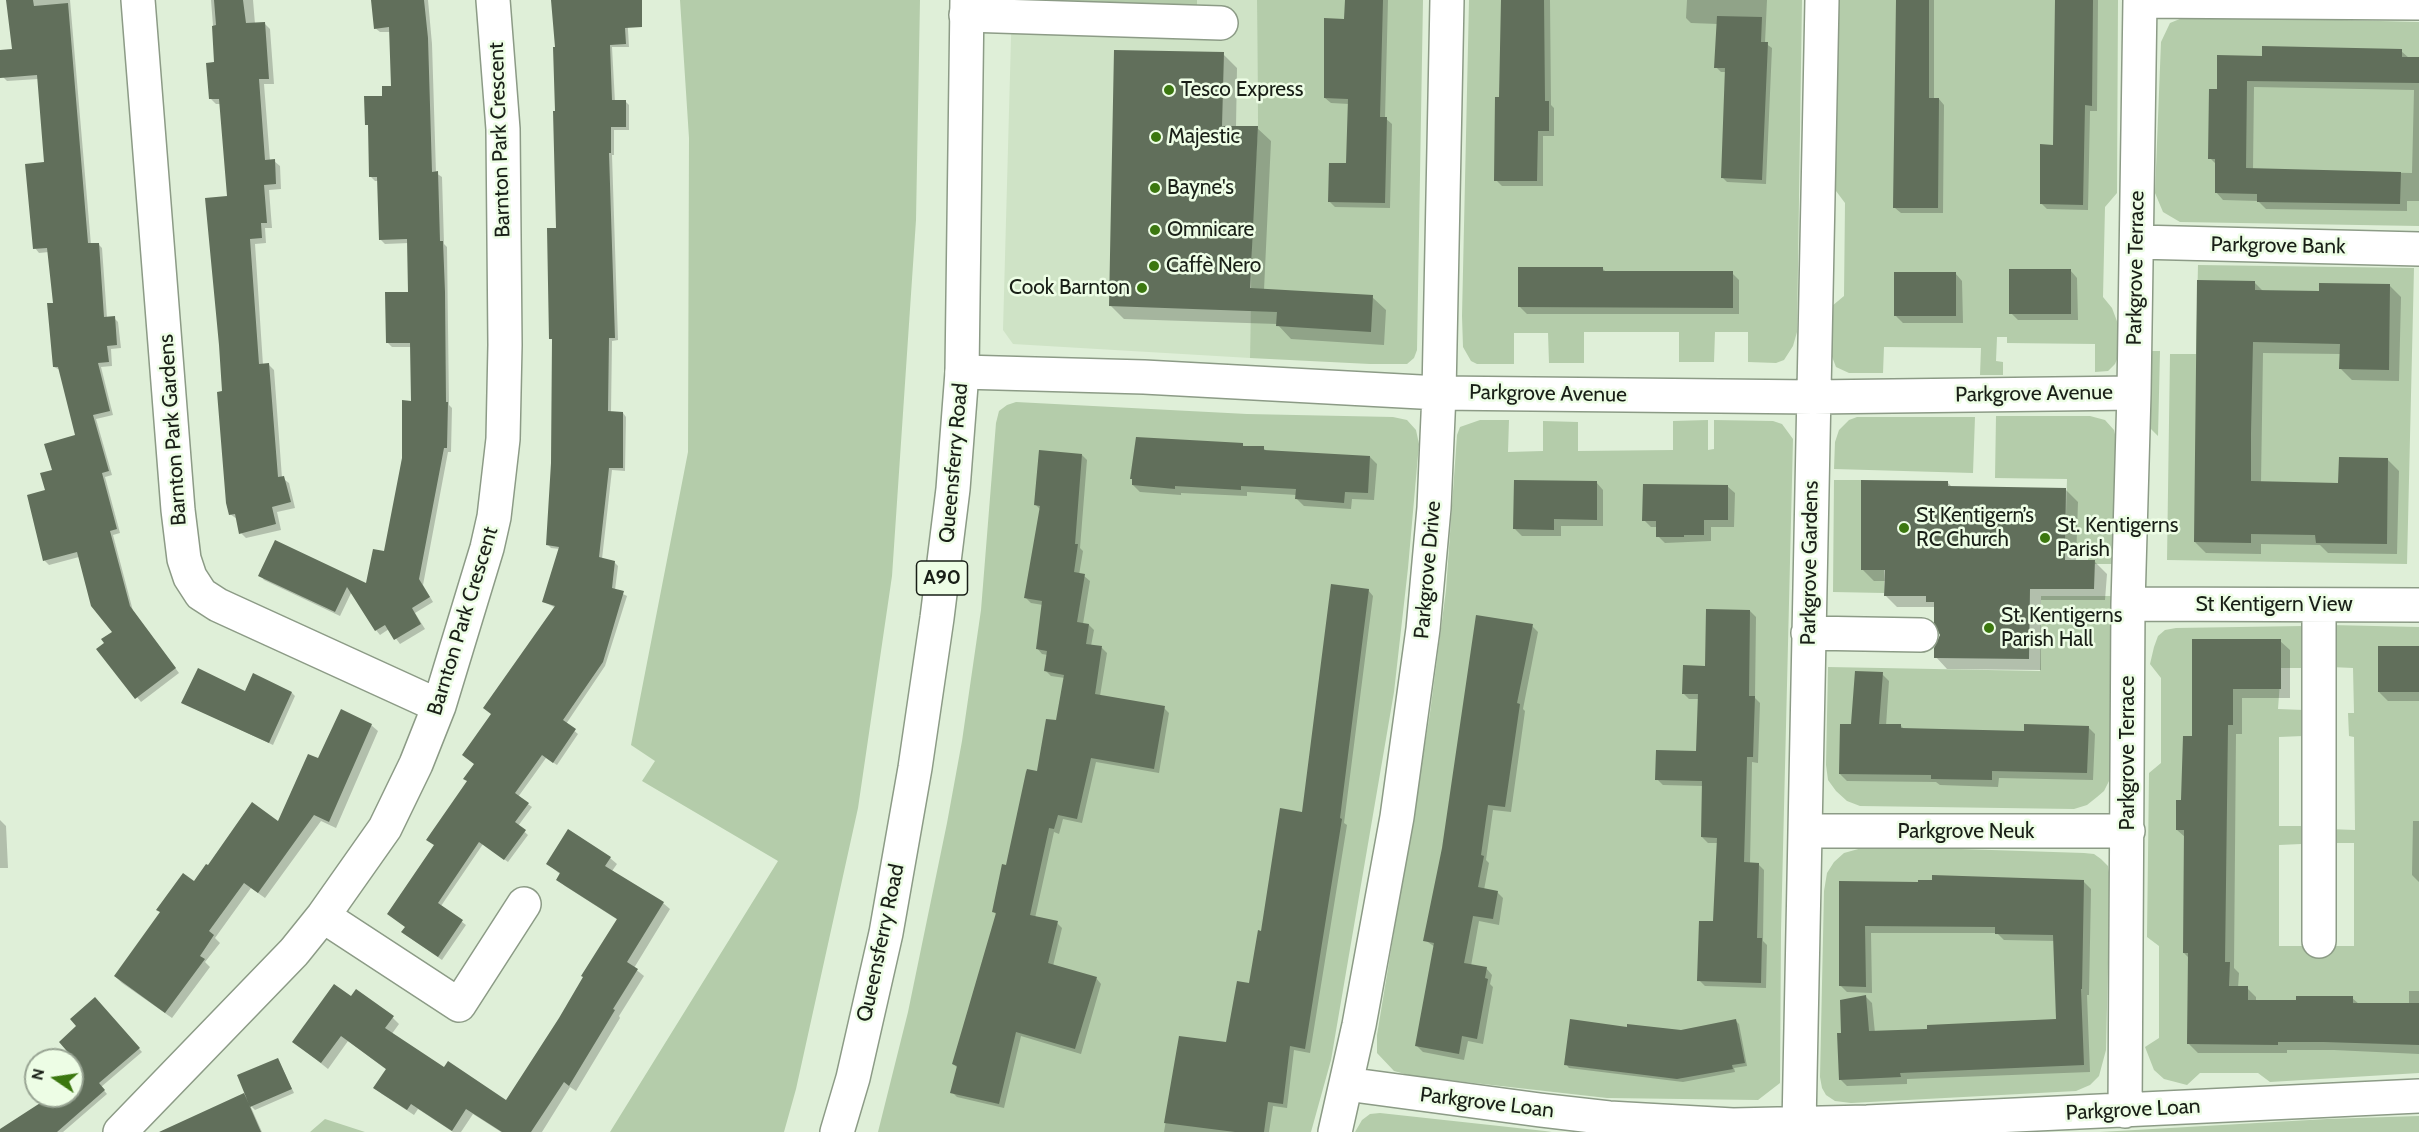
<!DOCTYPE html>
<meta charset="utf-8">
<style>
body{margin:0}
#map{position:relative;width:2419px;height:1132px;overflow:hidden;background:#dfefd8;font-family:Cabin,sans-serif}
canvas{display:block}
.north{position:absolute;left:24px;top:1048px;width:60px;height:60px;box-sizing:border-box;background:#edfde5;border:2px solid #98a493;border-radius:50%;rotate:283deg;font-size:16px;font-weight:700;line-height:24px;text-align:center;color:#191f17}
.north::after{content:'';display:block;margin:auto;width:21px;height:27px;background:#3b770f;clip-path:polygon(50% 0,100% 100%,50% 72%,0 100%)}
</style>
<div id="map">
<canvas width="2419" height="1132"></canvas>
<div class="north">N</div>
</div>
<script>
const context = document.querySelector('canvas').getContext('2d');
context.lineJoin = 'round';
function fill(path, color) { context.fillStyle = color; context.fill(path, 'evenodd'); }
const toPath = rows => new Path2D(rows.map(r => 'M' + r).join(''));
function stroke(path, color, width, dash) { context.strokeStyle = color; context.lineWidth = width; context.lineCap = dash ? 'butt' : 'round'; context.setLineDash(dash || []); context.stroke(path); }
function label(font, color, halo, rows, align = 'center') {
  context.font = font + ' Cabin,sans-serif'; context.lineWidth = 5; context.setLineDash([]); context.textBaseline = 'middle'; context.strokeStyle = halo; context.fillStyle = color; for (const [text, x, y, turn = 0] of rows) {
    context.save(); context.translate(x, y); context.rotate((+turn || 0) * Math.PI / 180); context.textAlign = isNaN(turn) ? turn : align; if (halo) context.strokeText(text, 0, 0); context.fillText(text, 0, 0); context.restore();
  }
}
const built = toPath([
 [1197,0,1257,0,1258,126,1252,219,1250,358,1013,344,1003,330,1012,2,1197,6]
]);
const green = toPath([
 [680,0,920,0,916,220,892,576,858,808,796,1089,784,1132,610,1132,778,861,642,781,655,761,631,745,688,452,689,138],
 [1012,0,1197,0,1197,6],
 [1257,0,1423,0,1417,350,1414,358,1407,364,1370,364,1250,358,1252,219,1258,126],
 [1469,0,1802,0,1797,332,1793,346,1784,360,1776,363,1748,362,1748,332,1715,332,1714,362,1679,362,1679,332,1584,332,1584,363,1549,363,1548,333,1514,333,1514,364,1477,364,1471,361,1463,347,1462,316],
 [1838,0,2118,0,2117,193,2105,207,2103,297,2112,308,2118,324,2119,337,2118,357,2115,364,2108,371,2095,372,2095,344,2007,343,2007,337,1997,337,1996,361,2003,362,2003,375,1980,375,1981,348,1884,347,1883,373,1849,373,1836,367,1831,354,1832,306,1844,296,1845,203,1833,187],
 [2187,16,2419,22,2419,226,2180,222,2163,212,2155,193,2161,42,2170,23],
 [2198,265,2414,268,2407,564,2167,560,2170,354,2196,354],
 [2149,351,2160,351,2158,436,2148,426],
 [1016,402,1247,414,1393,417,1407,420,1416,430,1419,444,1408,568,1394,692,1331,1060,1311,1132,878,1132,908,1012,947,823,962,741,981,610,996,423,999,411,1007,405],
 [1996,416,2090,416,2105,420,2114,430,2117,443,2115,564,2095,564,2095,560,2088,560,2088,552,2065,552,2067,479,1995,478],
 [1857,417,1975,417,1973,473,1834,469,1835,442,1839,430,1849,420],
 [1480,420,1509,420,1508,452,1543,451,1543,421,1578,422,1578,451,1673,450,1673,421,1708,420,1708,450,1714,449,1714,420,1773,421,1782,424,1793,439,1781,931,1780,1083,1758,1100,1607,1098,1412,1076,1394,1071,1377,1053,1377,1035,1430,713,1446,590,1457,435,1460,427],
 [1834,480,1861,480,1861,569,1884,570,1884,593,1833,592],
 [2041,596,2113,596,2111,777,2104,791,2097,797,2087,805,2074,809,1860,806,1847,801,1836,791,1828,780,1826,765,1828,667,2040,671],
 [2330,625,2419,627,2419,1073,2270,1082,2258,1073,2200,1073,2187,1085,2164,1079,2154,1070,2145,1047,2159,1038,2159,946,2147,937,2149,773,2161,763,2161,678,2150,664,2154,647,2158,636,2165,630,2176,628,2303,626,2303,668,2281,668,2278,709,2304,710,2303,736,2279,737,2279,826,2301,826,2301,844,2279,845,2279,946,2354,946,2354,843,2328,843,2328,829,2355,830,2354,737,2349,736,2348,713,2354,713,2353,668,2331,667],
 [1869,846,2084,853,2094,854,2101,859,2108,866,2110,879,2106,1050,2099,1076,2090,1085,2076,1091,1851,1103,1835,1101,1826,1095,1822,1088,1820,1077,1824,891,1827,873,1834,862,1844,853],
 [1380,1113,1545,1131,1552,1132,1355,1132,1362,1120,1370,1114],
 [2419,1116,2419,1132,2100,1132,2327,1119],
 [325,1119,365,1132,310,1132]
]);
const shadow = toPath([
 [7,0,70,0,91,245,98,244,102,248,107,318,114,318,118,322,121,348,111,349,112,366,101,367,113,415,96,419,112,475,105,477,120,533,113,535,133,611,179,673,141,702,98,649,106,643,114,632,79,557,49,565,45,561,28,496,47,491,54,471,76,436,60,370,54,367,54,304,49,252,39,253,35,248,46,163,38,79,7,81,3,77,13,50],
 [211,0,253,0,255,24,264,23,270,29,274,84,264,84,270,161,274,161,280,166,281,189,269,190,272,228,265,228,266,243,255,244,263,365,269,365,274,370,282,478,289,483,295,508,277,512,281,530,246,538,241,533,237,519,230,514,224,393,229,197,221,104,216,104,211,99,216,64],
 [373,0,428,0,432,44,436,173,442,177,444,244,447,247,449,405,452,408,451,452,448,452,423,585,433,602,415,613,425,629,400,644,389,629,380,635,376,630,352,591,340,616,264,580,260,575,367,585,386,553,412,402,412,347,392,347,387,342,410,294,409,243,385,244,380,239,379,181,375,181,371,177,370,127,367,124,384,97,393,88,390,32,380,32,375,28],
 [553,0,610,0,627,14,629,47,612,47,615,102,625,101,629,105,629,130,614,130,614,155,612,155,618,340,612,341,611,413,623,413,626,417,625,471,612,470,602,559,614,562,618,566,615,590,627,596,605,666,566,724,578,734,557,765,546,758,518,797,532,807,518,826,528,835,508,862,483,844,441,906,466,925,442,960,406,935,406,927,435,846,468,782,492,715,556,608,544,602,560,549,551,548,547,544,552,463,553,341,551,338,558,229,557,48],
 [1346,0,1388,0,1385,118,1392,124,1390,208,1335,207,1329,201,1348,164,1349,104,1331,103,1325,98,1346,20],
 [1502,0,1550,0,1551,105,1554,108,1554,136,1543,136,1543,186,1502,186,1496,180,1501,98],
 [1687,0,1767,0,1765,43,1772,48,1766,184,1727,182,1723,178,1726,72,1721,72,1716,67,1718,24,1691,23,1686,18],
 [1897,0,1934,0,1934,99,1939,99,1944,105,1943,213,1901,213,1895,208],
 [2056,0,2098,0,2097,111,2090,111,2088,210,2047,209,2041,203,2055,146],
 [2401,51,2409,58,2419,58,2419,201,2407,201,2407,211,2266,209,2258,201,2223,200,2216,192,2217,165,2210,158,2218,90,2264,57],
 [2254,87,2414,90,2412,173,2253,170],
 [1223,54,1237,68,1236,127,1257,128,1271,141,1264,290,1372,297,1386,310,1384,345,1291,339,1277,324,1124,319,1110,305],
 [1603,269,1607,273,1732,273,1739,280,1739,314,1527,314,1520,307],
 [2070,270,2077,278,2078,320,2018,320,2011,313],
 [1955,273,1962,281,1963,323,1903,323,1896,316],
 [2254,282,2264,292,2321,292,2390,286,2401,297,2399,381,2352,380,2341,369,2341,354,2263,353,2261,483,2340,484,2388,460,2399,471,2397,554,2328,553,2320,545,2261,544,2261,554,2206,553,2195,542],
 [1242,445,1245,447,1263,448,1268,452,1370,457,1377,464,1374,500,1352,499,1351,509,1304,506,1297,499,1297,495,1247,492,1247,496,1181,493,1181,495,1140,492,1133,485],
 [1082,455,1087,460,1080,548,1083,551,1079,575,1084,576,1090,581,1083,624,1089,625,1094,630,1091,646,1102,648,1107,653,1100,696,1164,708,1169,713,1159,773,1096,762,1082,823,1063,819,1059,834,1054,832,1035,918,1057,923,1062,928,1053,966,1096,978,1101,984,1081,1054,1021,1036,1004,1108,957,1097,952,1092,958,1068,953,1064,997,915,993,911,1038,772,1057,722,1065,678,1051,676,1046,671,1048,655,1042,654,1037,648,1043,605,1031,603,1026,598,1041,510,1036,505],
 [1596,482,1603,490,1603,526,1561,526,1561,536,1522,536,1515,529],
 [1948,483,1953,488,2066,490,2078,502,2076,561,2095,562,2107,574,2105,600,2041,600,2041,670,1947,669,1936,657,1941,635,1936,609,1934,607,1897,607,1885,595,1886,581,1874,581,1862,569],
 [1727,486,1735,493,1734,527,1711,527,1711,541,1665,543,1658,536,1658,527,1651,527,1644,520],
 [1368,590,1373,596,1344,823,1347,825,1310,1053,1294,1050,1287,1108,1273,1106,1269,1132,1164,1132,1180,1037,1227,1043,1250,985,1262,933,1304,814],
 [1750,611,1756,617,1755,698,1760,703,1758,763,1752,762,1750,864,1758,864,1764,870,1763,941,1767,945,1766,988,1705,986,1699,980,1715,923,1718,843,1708,843,1702,837,1704,786,1663,785,1657,779,1698,753,1700,699,1689,699,1683,693,1707,668],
 [1532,626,1538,632,1523,709,1525,711,1511,812,1493,810,1486,860,1489,863,1484,890,1497,892,1503,898,1499,925,1479,921,1471,966,1486,968,1492,975,1490,984,1493,987,1483,1044,1468,1041,1464,1060,1423,1052,1417,1046,1435,947,1425,940],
 [2194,640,2280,641,2290,650,2290,698,2242,698,2242,734,2236,734,2234,968,2239,973,2238,988,2247,988,2256,997,2256,1002,2297,1002,2352,998,2359,1004,2409,1004,2409,991,2419,991,2419,882,2412,875,2413,821,2419,821,2419,1054,2334,1050,2287,1050,2287,1053,2198,1053,2189,1044,2189,958,2184,953,2185,837,2177,830,2193,737],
 [2419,648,2419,701,2388,701,2379,692],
 [1882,674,1889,681,1886,726,1901,726,1905,730,2025,733,2088,727,2095,734,2093,780,1999,778,1998,787,1940,785,1936,782,1847,781,1840,774,1853,726],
 [246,693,292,693,295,696,273,745,183,703],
 [371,725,378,731,336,828,321,821,265,898,251,888,215,938,220,943,205,962,210,967,172,1018,122,983,115,976,194,883,278,823,318,760],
 [0,820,6,826,8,868,0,868],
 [610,858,617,864,612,871,663,903,670,909,634,968,644,976,619,1016,620,1018,576,1091,570,1087,542,1132,501,1132,473,1114,461,1132,453,1132,418,1109,414,1115,382,1094,375,1088,387,1070,348,1041,328,1069,294,1042,351,999,393,1018,399,1024,391,1035,444,1070,507,1102,560,1019,618,920,565,886,558,880,561,875,548,864],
 [1840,882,1919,884,2084,882,2091,889,2089,995,2087,995,2090,1072,1907,1079,1907,1084,1847,1086,1840,1079,1843,1034,1865,996,1872,1003,1875,1033,2057,1021,2055,941,2004,940,1997,933,1871,933,1872,993,1847,992,1840,985],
 [95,999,142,1052,101,1087,107,1094,63,1132,0,1132,53,1096,72,1096,72,1075,78,1026],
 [1736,1021,1739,1024,1747,1066,1734,1068,1735,1072,1683,1082,1569,1068,1566,1064,1628,1029,1681,1032],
 [278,1059,294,1093,255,1110,250,1105,262,1132,195,1132,244,1095,249,1100]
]);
const building = toPath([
 [6,0,33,0,34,6,68,3,88,243,99,243,104,317,115,316,117,345,107,346,109,362,98,363,110,411,93,415,109,471,102,473,117,529,110,531,130,606,176,668,135,699,96,649,104,643,101,639,112,632,91,606,77,552,43,561,27,495,45,490,40,473,52,470,44,444,75,435,58,367,53,367,47,303,53,303,47,248,33,249,25,164,44,162,37,75,0,78,0,50,12,49],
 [214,0,243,0,246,23,265,22,269,79,259,79,265,160,275,159,276,184,264,185,267,223,261,223,262,238,250,239,259,364,269,363,278,477,284,476,291,502,272,507,276,524,239,534,235,514,229,515,226,503,217,392,222,391,219,345,205,198,227,196,219,99,209,99,206,63,214,62,212,26,216,25],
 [371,0,424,0,428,38,432,172,438,171,440,241,443,241,445,292,446,402,448,402,447,448,444,448,419,579,430,597,412,608,421,624,394,640,385,625,375,631,347,587,335,612,258,576,275,540,366,583,373,549,384,551,402,458,402,400,411,401,410,343,386,343,385,292,408,292,407,239,379,240,377,177,369,177,368,125,365,125,364,96,382,96,382,86,391,86,389,27,374,29],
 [551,0,642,0,642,27,625,28,626,44,610,45,612,100,626,100,626,127,611,127,611,153,609,153,615,338,609,338,608,411,623,412,623,468,609,468,599,557,615,561,612,588,624,591,603,662,563,720,576,729,553,763,542,755,515,793,529,803,515,822,526,830,504,860,479,842,438,903,463,920,438,957,401,932,405,927,387,914,434,845,426,840,467,781,463,779,474,764,462,755,491,714,483,708,555,606,542,602,559,547,546,545,551,463,552,339,549,339,547,228,556,228,553,111,555,111,553,47,555,47],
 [1345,0,1383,0,1380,117,1387,117,1385,203,1328,202,1329,163,1346,163,1348,99,1324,98,1324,18,1344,19],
 [1501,0,1544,0,1545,101,1549,101,1549,131,1538,131,1537,181,1494,181,1495,97,1499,97],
 [1896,0,1929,0,1929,98,1939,98,1938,208,1893,208],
 [2055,0,2093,0,2092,106,2085,105,2083,205,2040,204,2040,144,2053,145],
 [1717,16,1762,17,1761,42,1768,42,1762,180,1721,178,1725,68,1714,68],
 [2262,46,2402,49,2402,57,2419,57,2419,83,2247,81,2246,168,2401,172,2400,204,2257,202,2257,194,2215,193,2215,159,2208,159,2209,89,2217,89,2217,55,2262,56],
 [1114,50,1224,52,1222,126,1258,126,1250,288,1373,295,1371,332,1276,326,1277,312,1109,306],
 [1518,267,1603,267,1603,271,1733,271,1733,308,1518,307],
 [2009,269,2071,269,2071,314,2009,314],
 [1894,272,1956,272,1956,316,1894,316],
 [2197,280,2255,281,2255,290,2319,291,2319,283,2390,284,2389,370,2339,369,2340,344,2253,342,2251,433,2251,481,2338,483,2339,457,2388,458,2387,544,2316,543,2315,535,2251,534,2251,543,2194,542],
 [1136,437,1243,443,1243,446,1264,446,1264,450,1370,456,1368,493,1345,492,1344,503,1295,499,1296,489,1241,486,1241,490,1175,486,1175,489,1132,485,1132,479,1130,479],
 [1039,450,1082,454,1075,544,1078,544,1074,572,1085,574,1077,622,1089,624,1086,644,1102,646,1095,694,1165,706,1154,769,1091,758,1077,819,1058,815,1054,829,1049,828,1030,915,1058,921,1048,963,1097,977,1075,1049,1016,1032,999,1104,950,1093,957,1066,952,1064,996,913,992,912,1002,864,1006,865,1026,772,1027,769,1037,771,1046,719,1056,720,1064,675,1044,671,1047,651,1036,649,1042,601,1024,598,1040,506,1034,505],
 [1514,480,1597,481,1597,520,1554,519,1554,530,1513,529],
 [1861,480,1948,481,1948,486,2066,488,2065,560,2095,560,2094,589,2030,589,2029,659,1934,658,1934,648,1940,635,1934,623,1934,602,1926,602,1926,596,1884,596,1885,570,1861,570],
 [1643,484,1728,485,1728,520,1704,520,1704,535,1684,535,1684,537,1656,537,1656,521,1642,521],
 [1331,584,1369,589,1340,818,1342,819,1305,1049,1290,1046,1283,1104,1268,1102,1264,1132,1235,1132,1164,1123,1179,1036,1226,1042,1237,981,1249,983,1258,930,1261,931,1280,808,1302,812],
 [1706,609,1750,610,1749,696,1755,696,1753,757,1747,757,1744,862,1759,863,1757,938,1762,938,1761,983,1697,981,1699,921,1713,921,1717,838,1701,837,1702,781,1655,780,1656,750,1696,751,1698,694,1682,694,1683,665,1705,666],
 [1476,615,1533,624,1517,703,1520,704,1505,807,1488,805,1481,855,1484,856,1478,887,1498,891,1493,919,1473,916,1464,963,1487,967,1485,978,1488,979,1477,1039,1462,1036,1459,1054,1415,1046,1434,943,1423,941,1442,848],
 [2192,639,2281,639,2281,689,2233,689,2233,725,2228,725,2225,962,2230,962,2229,986,2248,986,2248,1000,2296,1000,2296,996,2353,996,2353,1003,2419,1003,2419,1045,2324,1042,2278,1042,2278,1045,2187,1044,2188,953,2183,953,2184,830,2176,830,2176,800,2181,800,2183,736,2192,736],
 [2378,646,2419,646,2419,692,2378,692],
 [198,668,245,691,253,673,292,692,269,743,181,703],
 [1855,671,1883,672,1879,724,1901,724,1901,728,2024,731,2024,724,2089,726,2087,773,1992,771,1992,780,1931,779,1931,775,1839,774,1840,724,1851,724],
 [341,709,372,724,329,822,314,815,258,893,244,883,209,931,214,935,200,956,205,959,165,1013,114,976,160,912,156,910,183,873,194,881,206,864,208,865,252,802,278,821,308,754,318,758],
 [568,829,611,857,605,866,664,902,627,962,638,969,613,1009,615,1010,569,1086,564,1082,531,1132,502,1132,466,1109,452,1131,411,1104,407,1110,373,1088,386,1069,341,1036,321,1063,292,1042,334,984,351,996,356,989,394,1016,385,1028,444,1067,448,1061,506,1100,559,1018,583,977,581,976,617,919,556,880,560,873,546,864],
 [1932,875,2084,880,2082,989,2081,989,2084,1065,1900,1073,1901,1077,1839,1080,1837,1033,1841,1033,1840,1000,1866,995,1869,1031,1927,1029,1927,1025,2056,1019,2053,935,1995,934,1995,927,1865,926,1866,987,1839,986,1839,881,1918,882,1918,880,1932,880],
 [95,997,140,1048,99,1083,105,1090,57,1132,0,1132,0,1129,51,1096,72,1096,72,1057,59,1042,76,1026,70,1019],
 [1570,1019,1627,1027,1627,1024,1681,1030,1736,1019,1745,1063,1732,1065,1733,1069,1677,1079,1564,1065],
 [278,1058,292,1089,250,1107,237,1075],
 [244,1093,261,1132,159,1132]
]);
const minor = toPath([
 [138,0,178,510,184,559,190,577,201,594,218,605,439,706],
 [2140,1,2419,3],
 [966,15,1221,23],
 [2137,242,2419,249],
 [962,372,1144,377,1439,393,1813,397,2134,393],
 [2128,604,2419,605],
 [2319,605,2319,941],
 [1808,633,1921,635],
 [1805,831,2128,831],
 [323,916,459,1005,524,904],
 [1346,1084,1540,1110,1609,1118,1733,1125,1867,1122,2419,1096],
 [2125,1111,2128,604,2134,393,2140,0],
 [1799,1125,1822,0],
 [120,1132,294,952,323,916,385,828,416,764,439,706,487,548,494,517,503,439,505,345,503,129,493,0],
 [1335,1132,1359,1025,1397,817,1423,629,1434,508,1439,393,1447,0]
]);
const major = toPath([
 [837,1132,853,1078,886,933,915,768,937,618,953,489,962,372,967,0]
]);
const markers = [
 [1169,90,6,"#3b770f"],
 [1156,137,6,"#3b770f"],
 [1155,188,6,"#3b770f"],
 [1155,230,6,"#3b770f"],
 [1154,266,6,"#3b770f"],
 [1142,288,6,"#3b770f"],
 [1904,528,6,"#3b770f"],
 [2045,538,6,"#3b770f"],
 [1989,628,6,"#3b770f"]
];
const shields = [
 [942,578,51]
];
const shieldNames = [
 ["A90",942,578]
];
const poiNames = [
 ["Tesco Express",1181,90],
 ["Majestic",1168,137],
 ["Bayne's",1167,188],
 ["Omnicare",1167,230],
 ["Caffè Nero",1166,266],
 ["Cook Barnton",1130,288,"right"],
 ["St Kentigern’s",1916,516],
 ["RC Church",1916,540],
 ["St. Kentigerns",2057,526],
 ["Parish",2057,550],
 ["St. Kentigerns",2001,616],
 ["Parish Hall",2001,640]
];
const streetNames = [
 ["Barnton Park Crescent",500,140,-92],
 ["Parkgrove Bank",2278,246,1],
 ["Parkgrove Terrace",2136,268,-89],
 ["Parkgrove Avenue",1548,394,1],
 ["Parkgrove Avenue",2034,394,-1],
 ["Barnton Park Gardens",173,430,-94],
 ["Queensferry Road",954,463,-85],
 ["Parkgrove Gardens",1810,563,-89],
 ["Parkgrove Drive",1428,570,-85],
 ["St Kentigern View",2274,605],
 ["Barnton Park Crescent",463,621,-73],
 ["Parkgrove Terrace",2128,753,-90],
 ["Parkgrove Neuk",1966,832],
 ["Queensferry Road",881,943,-78],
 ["Parkgrove Loan",1487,1103,7],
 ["Parkgrove Loan",2133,1110,-3]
];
fill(built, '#cfe3c6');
fill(green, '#b4ccaa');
fill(shadow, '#0003');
fill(building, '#616f5b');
stroke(minor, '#8c9b86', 36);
stroke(major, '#8c9b86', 36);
stroke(minor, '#fff', 33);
stroke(major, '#fff', 33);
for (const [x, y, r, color] of markers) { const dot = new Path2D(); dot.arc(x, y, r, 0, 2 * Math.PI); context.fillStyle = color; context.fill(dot); stroke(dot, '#edfde5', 2); }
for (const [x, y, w] of shields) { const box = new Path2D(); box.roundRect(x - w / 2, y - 17, w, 34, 4.5); context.fillStyle = '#edfde5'; context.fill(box); stroke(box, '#191f17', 1.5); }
label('bold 20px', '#191f17', null, shieldNames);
label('21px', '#191f17', '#edfde5', poiNames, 'left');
label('21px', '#191f17', '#edfde5', streetNames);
</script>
